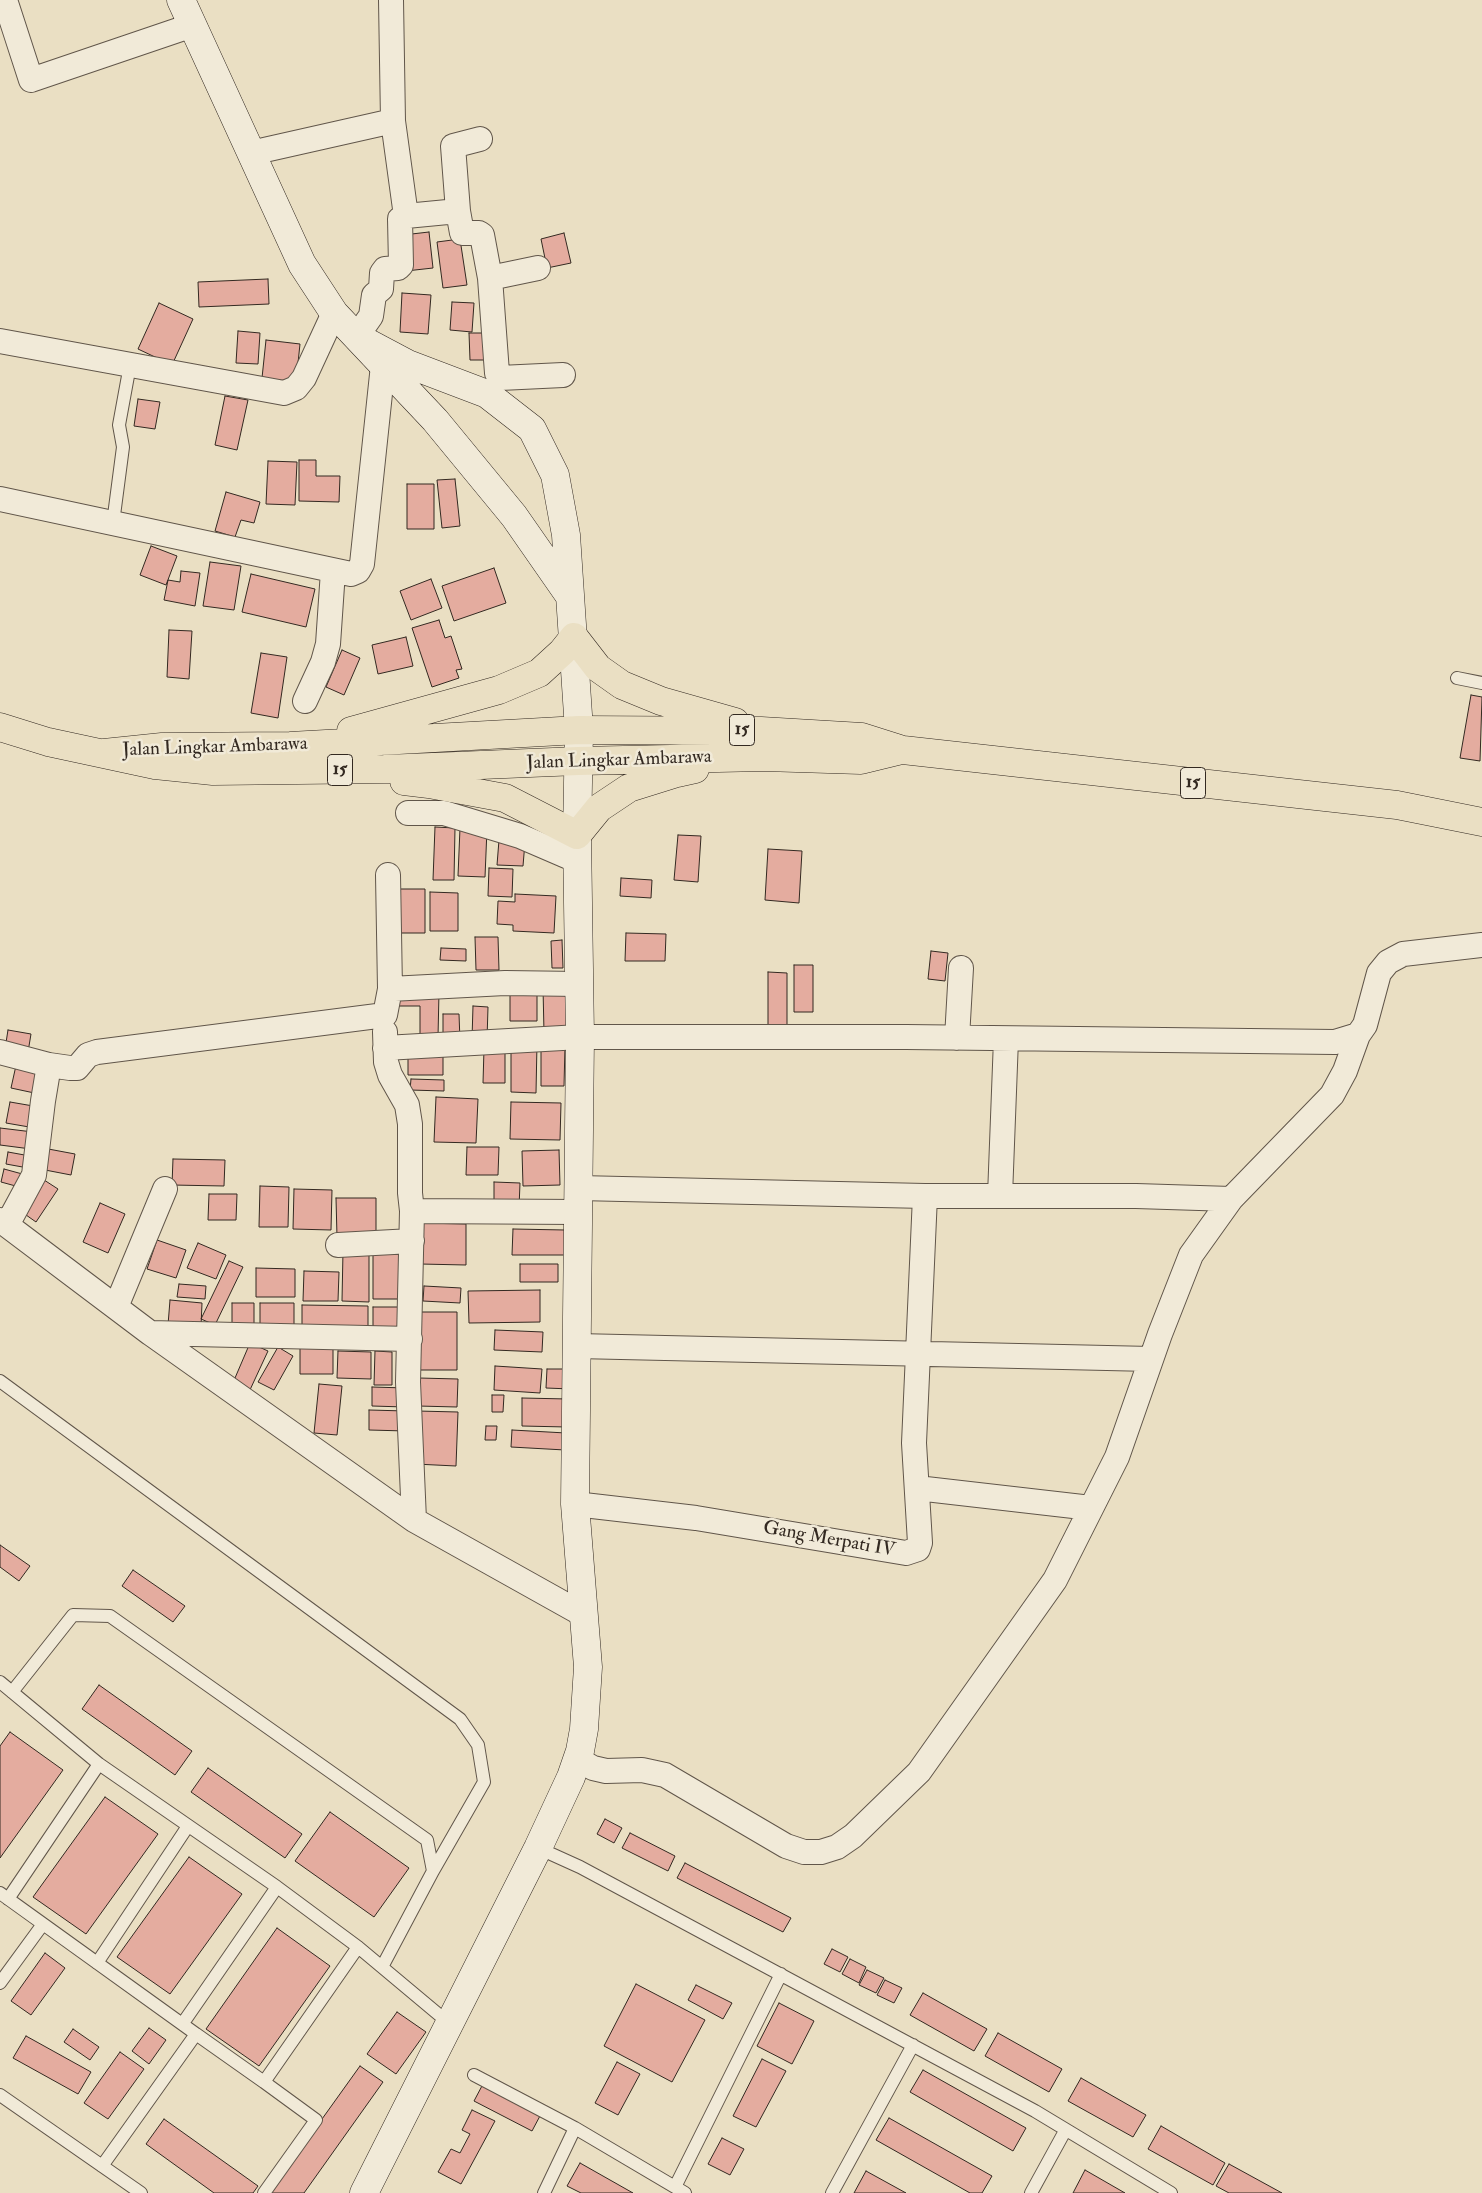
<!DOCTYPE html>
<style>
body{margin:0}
canvas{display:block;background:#eadfc3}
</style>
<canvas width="1482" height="2193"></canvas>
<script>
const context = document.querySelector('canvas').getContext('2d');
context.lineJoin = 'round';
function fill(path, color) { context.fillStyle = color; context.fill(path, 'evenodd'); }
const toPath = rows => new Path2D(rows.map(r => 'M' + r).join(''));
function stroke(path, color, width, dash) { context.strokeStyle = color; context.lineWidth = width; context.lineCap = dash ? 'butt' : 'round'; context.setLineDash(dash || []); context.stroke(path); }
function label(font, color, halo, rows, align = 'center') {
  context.font = font + ' "IM FELL Double Pica",serif'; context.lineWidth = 5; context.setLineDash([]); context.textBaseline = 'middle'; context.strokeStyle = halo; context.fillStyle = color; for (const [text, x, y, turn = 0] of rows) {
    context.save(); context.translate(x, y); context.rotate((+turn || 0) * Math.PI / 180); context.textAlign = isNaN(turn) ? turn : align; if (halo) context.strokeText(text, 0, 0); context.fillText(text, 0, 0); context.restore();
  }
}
const building = toPath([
 [429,232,433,268,406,271,403,235,429,232],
 [564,233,571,263,547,268,541,239,564,233],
 [460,239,467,285,443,288,437,242,460,239],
 [268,279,269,304,199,307,198,282,268,279],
 [402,293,431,295,428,334,400,332,402,293],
 [452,302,474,303,472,332,450,330,452,302],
 [159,303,193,319,172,365,138,349,159,303],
 [238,331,260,333,258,364,236,363,238,331],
 [469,333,492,333,493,360,470,360,469,333],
 [266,340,300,344,296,382,262,378,266,340],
 [225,396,248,400,237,450,215,445,225,396],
 [138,399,160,402,155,429,134,426,138,399],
 [299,460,316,460,316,476,340,476,339,502,299,501,299,460],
 [268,461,297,462,295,505,266,504,268,461],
 [455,479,460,526,442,528,437,480,455,479],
 [407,484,434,484,434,529,407,529,407,484],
 [226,492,260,502,254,523,241,520,235,537,215,531,226,492],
 [151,546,177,556,166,585,140,575,151,546],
 [210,562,241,566,234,610,203,606,210,562],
 [494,568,506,603,454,621,442,586,494,568],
 [181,571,200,573,195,606,164,600,168,580,180,582,181,571],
 [251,574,315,589,306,627,242,612,251,574],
 [431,579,442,608,411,620,400,591,431,579],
 [439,620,445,638,451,636,462,669,456,670,459,678,432,687,412,628,439,620],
 [169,630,192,631,189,679,167,677,169,630],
 [406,637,413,666,378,674,372,645,406,637],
 [342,650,360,658,344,695,326,687,342,650],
 [261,653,287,657,278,718,251,713,261,653],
 [1471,695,1482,697,1480,761,1460,758,1471,695],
 [435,827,455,828,454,880,433,880,435,827],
 [460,828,487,829,485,877,458,876,460,828],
 [678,835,701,836,698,882,674,880,678,835],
 [499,840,525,842,523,866,497,865,499,840],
 [768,849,802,851,799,903,765,900,768,849],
 [489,868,513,869,512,897,488,896,489,868],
 [621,878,652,880,651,898,620,896,621,878],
 [394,889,425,889,425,933,394,933,394,889],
 [430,892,458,893,458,931,430,931,430,892],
 [515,894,556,896,554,933,513,931,513,925,497,924,498,901,515,902,515,894],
 [626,933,666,934,665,961,625,961,626,933],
 [475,937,498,937,499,970,476,970,475,937],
 [562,940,563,968,552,968,551,941,562,940],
 [441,948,466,949,466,961,440,960,441,948],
 [931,951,948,953,945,981,928,979,931,951],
 [794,965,813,965,813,1012,794,1012,794,965],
 [768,972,787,973,787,1031,768,1031,768,972],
 [510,984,537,985,537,1021,510,1021,510,984],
 [543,987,572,987,573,1033,544,1033,543,987],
 [399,991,439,992,438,1037,420,1037,420,1006,398,1006,399,991],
 [473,1006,488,1007,487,1040,472,1039,473,1006],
 [443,1014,459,1014,460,1041,443,1041,443,1014],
 [8,1030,31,1034,28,1052,5,1049,8,1030],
 [511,1043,537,1043,536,1093,511,1092,511,1043],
 [541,1045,565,1046,564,1086,541,1086,541,1045],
 [484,1049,505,1049,505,1083,483,1083,484,1049],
 [408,1053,443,1053,443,1075,408,1075,408,1053],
 [17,1061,45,1067,39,1094,11,1088,17,1061],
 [411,1079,444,1080,444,1091,410,1090,411,1079],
 [436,1097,478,1099,476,1143,434,1142,436,1097],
 [10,1102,39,1107,35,1128,6,1123,10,1102],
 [511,1102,561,1103,560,1140,510,1139,511,1102],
 [0,1128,33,1132,31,1149,0,1145,0,1128],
 [467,1147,499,1147,498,1175,466,1175,467,1147],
 [43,1148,75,1154,71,1175,40,1169,43,1148],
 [559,1150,560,1185,523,1186,522,1151,559,1150],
 [8,1152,30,1156,28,1168,6,1164,8,1152],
 [173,1159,225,1160,224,1186,172,1185,173,1159],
 [4,1169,26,1175,23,1188,1,1182,4,1169],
 [41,1178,58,1189,36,1222,19,1210,41,1178],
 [494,1182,520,1183,519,1208,494,1208,494,1182],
 [260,1186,289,1187,288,1227,259,1227,260,1186],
 [294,1189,332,1190,331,1230,293,1229,294,1189],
 [209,1194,237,1194,236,1220,208,1220,209,1194],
 [336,1198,376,1198,376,1236,337,1237,336,1198],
 [100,1203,125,1214,108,1253,83,1242,100,1203],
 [420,1223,466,1224,466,1265,420,1264,420,1223],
 [513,1229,565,1230,565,1255,512,1255,513,1229],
 [157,1240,186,1250,176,1278,147,1269,157,1240],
 [198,1243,226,1255,216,1279,187,1268,198,1243],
 [373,1248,407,1248,407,1299,373,1299,373,1248],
 [343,1251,369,1251,369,1302,342,1301,343,1251],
 [229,1261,243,1267,215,1325,201,1319,229,1261],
 [520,1264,558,1264,558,1282,520,1282,520,1264],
 [256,1268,295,1269,295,1297,256,1297,256,1268],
 [304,1271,339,1272,338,1301,303,1301,304,1271],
 [179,1284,206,1286,205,1299,177,1297,179,1284],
 [424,1286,461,1288,460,1303,423,1301,424,1286],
 [540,1290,540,1322,469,1323,468,1291,540,1290],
 [170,1300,202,1303,201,1327,168,1325,170,1300],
 [232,1303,254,1303,254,1331,232,1330,232,1303],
 [260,1303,294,1303,294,1333,260,1332,260,1303],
 [302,1305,368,1306,368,1334,302,1332,302,1305],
 [373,1307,408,1307,408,1334,373,1334,373,1307],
 [419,1312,457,1312,457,1370,418,1370,419,1312],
 [495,1330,543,1332,542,1352,494,1350,495,1330],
 [250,1343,268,1351,249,1392,232,1385,250,1343],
 [278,1347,293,1356,274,1390,258,1382,278,1347],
 [300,1347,333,1348,333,1374,300,1374,300,1347],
 [338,1351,371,1352,371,1379,337,1378,338,1351],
 [375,1351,392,1352,392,1385,374,1385,375,1351],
 [495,1366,542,1369,540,1393,494,1390,495,1366],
 [547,1369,571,1369,571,1389,546,1388,547,1369],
 [419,1378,458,1379,457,1407,418,1406,419,1378],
 [319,1384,342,1386,337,1435,314,1433,319,1384],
 [372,1387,406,1388,405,1407,372,1406,372,1387],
 [492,1395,504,1395,503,1412,492,1412,492,1395],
 [522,1398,568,1399,567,1427,522,1426,522,1398],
 [369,1410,406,1411,406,1431,369,1430,369,1410],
 [417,1411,458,1412,456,1466,415,1464,417,1411],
 [486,1426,497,1426,496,1440,485,1440,486,1426],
 [512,1430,566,1433,565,1450,511,1447,512,1430],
 [0,1545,30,1566,19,1581,0,1567,0,1545],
 [133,1570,185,1606,173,1622,122,1586,133,1570],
 [99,1685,192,1751,175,1775,82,1709,99,1685],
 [10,1732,63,1770,0,1858,0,1746,10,1732],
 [208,1768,302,1834,285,1858,191,1792,208,1768],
 [105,1797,158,1834,86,1934,33,1897,105,1797],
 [330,1812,409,1868,374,1917,295,1861,330,1812],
 [605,1819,622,1828,614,1843,597,1834,605,1819],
 [630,1833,675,1856,668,1871,622,1848,630,1833],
 [189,1857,242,1894,170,1994,117,1957,189,1857],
 [685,1863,791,1918,783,1932,677,1878,685,1863],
 [277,1928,330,1966,259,2066,206,2029,277,1928],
 [832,1949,848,1957,840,1972,824,1964,832,1949],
 [45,1953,65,1968,31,2015,11,2001,45,1953],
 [850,1959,866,1967,859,1983,842,1974,850,1959],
 [867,1970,884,1978,876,1993,859,1985,867,1970],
 [885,1980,902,1988,894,2003,877,1995,885,1980],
 [636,1984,705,2020,672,2082,604,2046,636,1984],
 [696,1985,732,2003,723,2019,688,2000,696,1985],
 [923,1993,987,2029,974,2051,910,2015,923,1993],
 [779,2003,814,2021,792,2064,757,2046,779,2003],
 [397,2012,426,2032,396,2074,367,2054,397,2012],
 [149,2028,166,2040,149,2064,132,2051,149,2028],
 [73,2029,99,2047,90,2060,64,2042,73,2029],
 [998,2033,1062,2069,1049,2092,985,2056,998,2033],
 [26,2036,91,2072,78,2094,13,2058,26,2036],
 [120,2052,144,2069,108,2119,84,2103,120,2052],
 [762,2059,786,2071,756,2127,733,2116,762,2059],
 [617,2062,640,2074,618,2115,595,2103,617,2062],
 [360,2066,383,2082,304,2193,269,2193,360,2066],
 [923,2070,1026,2128,1013,2151,910,2092,923,2070],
 [1081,2078,1146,2115,1133,2137,1068,2101,1081,2078],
 [483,2084,541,2114,532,2131,474,2101,483,2084],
 [472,2110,495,2121,461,2184,438,2172,451,2149,460,2153,470,2134,462,2130,472,2110],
 [889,2118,992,2176,982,2193,970,2193,876,2140,889,2118],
 [164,2119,258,2186,253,2193,214,2193,146,2144,164,2119],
 [1161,2126,1225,2163,1213,2185,1148,2149,1161,2126],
 [722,2138,744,2149,730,2175,708,2164,722,2138],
 [580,2163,633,2193,581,2193,567,2186,580,2163],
 [1229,2164,1282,2193,1229,2193,1216,2186,1229,2164],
 [1085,2170,1125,2193,1073,2193,1085,2170],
 [866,2171,906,2193,854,2193,866,2171]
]);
const lane = toPath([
 [113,523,123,447,119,425,130,365],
 [1457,678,1482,683],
 [0,1381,460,1719,478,1745,484,1782,433,1871],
 [0,1682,99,1764,277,1887,358,1947,450,2024],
 [12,1692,73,1615,110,1616,427,1840,433,1871,382,1967],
 [538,1848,580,1867,1035,2111,1171,2193],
 [0,1893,196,2034,102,2166],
 [8,1899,99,1764],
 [97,1963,188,1826],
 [0,1983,43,1924],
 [183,2023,277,1887],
 [196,2034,264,2082,358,1947],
 [474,2075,575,2128],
 [0,2095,141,2193],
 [675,2187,781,1974],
 [264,2193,316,2120,264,2082],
 [544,2193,575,2128,685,2193],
 [832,2193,913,2045],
 [1031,2193,1065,2131]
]);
const street = toPath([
 [6,3,31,80,193,25],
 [251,153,393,121],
 [458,211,453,146,480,139],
 [406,216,458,211,462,233,479,233,482,235,490,278,497,373,500,378,563,375],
 [490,278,538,268],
 [357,336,371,316,374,295,381,289,382,273,385,269,398,268,401,265,400,219,406,216,393,121,391,0],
 [0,341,284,393,296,388,304,378,334,313],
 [0,499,351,574,358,571,362,564,383,365],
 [305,701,323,662,328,644,333,571],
 [408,813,444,813,520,836,578,861],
 [390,989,505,983,579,984],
 [385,1032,386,1062,390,1075,407,1105,410,1124,410,1193,412,1211],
 [957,1038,961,968],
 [385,1048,580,1037,906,1037,1335,1042,1358,1035,1365,1025,1379,973,1388,962,1403,954,1482,945],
 [0,1052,49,1065,70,1068,77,1068,88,1055,97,1052,385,1015,390,989,388,875],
 [579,1188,925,1196,1136,1196,1231,1199,1332,1095,1345,1071,1358,1035],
 [1000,1196,1006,1039],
 [0,1220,150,1333,414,1520,584,1615],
 [7,1225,34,1175,43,1101,49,1065],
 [338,1245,412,1241],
 [116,1307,165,1189],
 [150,1333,410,1339],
 [577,1346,1151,1359],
 [917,1488,1091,1508],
 [575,1504,696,1518,906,1553,918,1549,920,1543,914,1443,925,1196],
 [414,1520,408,1382,412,1211,578,1212],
 [577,1759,593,1768,606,1771,642,1770,665,1775,786,1846,804,1852,821,1852,837,1847,853,1836,919,1772,1055,1580,1117,1457,1160,1334,1191,1255,1231,1199]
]);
const secondary = toPath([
 [181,0,302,264,334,313,435,420,514,516,569,595],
 [359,338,408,364,487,394,532,429,555,475,566,535,579,730,577,835,580,1037,575,1504,588,1667,584,1729,580,1751,571,1777,538,1848,364,2193]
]);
const highway = toPath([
 [0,727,48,742,155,765,213,771,384,769,578,761,764,757,861,760,902,750],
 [351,731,499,690,539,673,562,652,574,637,598,668,622,685,661,701,735,722],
 [104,753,162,747,290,746,579,730,761,731,862,737,903,750,1397,805,1482,822],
 [404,781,429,784,505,798,577,835,599,808,629,788,677,773,695,769]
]);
const shields = [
 [742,730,25],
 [340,770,25],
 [1193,783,25]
];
const shieldNames = [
 ["15",742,730],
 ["15",340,770],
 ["15",1193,783]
];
const streetNames = [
 ["Jalan Lingkar Ambarawa",215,748,-2],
 ["Jalan Lingkar Ambarawa",619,761,-2],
 ["Gang Merpati IV",829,1540,10]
];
fill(building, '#e4ac9f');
stroke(building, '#332921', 1);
stroke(lane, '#61564a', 14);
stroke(street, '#61564a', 26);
stroke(secondary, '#332921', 29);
stroke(highway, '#332921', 29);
stroke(lane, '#f1ead8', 12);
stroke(street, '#f1ead8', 24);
stroke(secondary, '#f1ead8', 28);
stroke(highway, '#eadfc3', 28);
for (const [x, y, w] of shields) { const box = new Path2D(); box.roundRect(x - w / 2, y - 15.5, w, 31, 4); context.fillStyle = '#f1ead8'; context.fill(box); stroke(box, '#332921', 1); }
label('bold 18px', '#332921', null, shieldNames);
label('19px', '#332921', '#f1ead8', streetNames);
</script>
